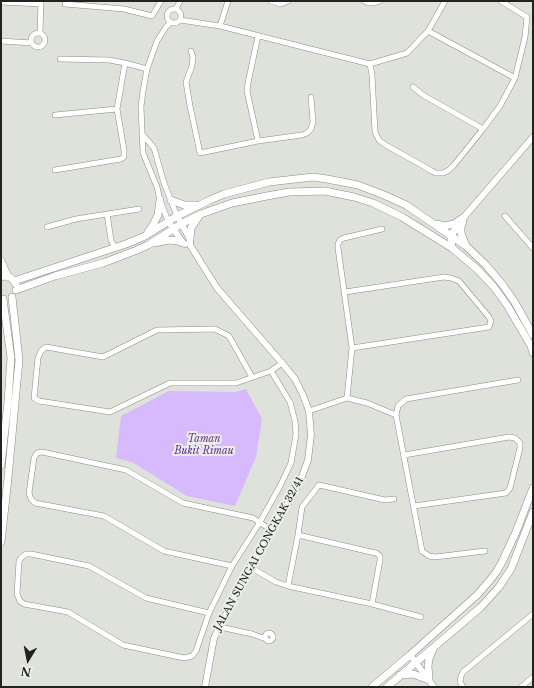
<!DOCTYPE html>
<style>
body{margin:0}
#map{position:relative;width:534px;height:688px;overflow:hidden;background:#dfe2db;font-family:"Libre Baskerville",serif}
canvas{display:block}
.frame{position:absolute;inset:0;border:2px solid #212220;pointer-events:none}
.north{position:absolute;left:8px;top:640px;width:40px;height:40px;-webkit-text-stroke:3px #ecefe8;paint-order:stroke;rotate:190deg;font-size:11px;font-weight:700;line-height:16px;text-align:center;color:#212220}
.north::after{content:'';display:block;margin:auto;width:14px;height:18px;background:#212220;clip-path:polygon(50% 0,100% 100%,50% 72%,0 100%)}
</style>
<div id="map">
<canvas width="534" height="688"></canvas>
<div class="frame"></div>
<div class="north">N</div>
</div>
<script>
const context = document.querySelector('canvas').getContext('2d');
context.lineJoin = 'round';
function fill(path, color) { context.fillStyle = color; context.fill(path, 'evenodd'); }
const toPath = rows => new Path2D(rows.map(r => 'M' + r).join(''));
function stroke(path, color, width, dash) { context.strokeStyle = color; context.lineWidth = width; context.lineCap = dash ? 'butt' : 'round'; context.setLineDash(dash || []); context.stroke(path); }
function label(font, color, halo, rows, align = 'center') {
  context.font = font + ' "Libre Baskerville",serif'; context.lineWidth = 4; context.setLineDash([]); context.textBaseline = 'middle'; context.strokeStyle = halo; context.fillStyle = color; for (const [text, x, y, turn = 0] of rows) {
    context.save(); context.translate(x, y); context.rotate((+turn || 0) * Math.PI / 180); context.textAlign = isNaN(turn) ? turn : align; if (halo) context.strokeText(text, 0, 0); context.fillText(text, 0, 0); context.restore();
  }
}
const green = toPath([
 [246,389,262,419,256,457,235,506,187,496,132,462,116,458,121,416,169,391,235,392]
]);
const minor = toPath([
 [271,1,281,4,288,1],
 [364,1,368,3,374,3,380,1],
 [1,2,41,4],
 [65,4,124,9,152,16,161,1],
 [176,9,180,1],
 '167 16a7 7 0 1 1 14 0a7 7 0 1 1-14 0Z',
 [180,20,220,26,370,64,407,53,428,31,445,1],
 [220,26,228,1],
 [428,31,515,78],
 [40,33,41,2],
 '31 40a7 7 0 1 1 14 0a7 7 0 1 1-14 0Z',
 [258,36,248,83,247,91,258,141],
 [1,41,32,43],
 [191,51,193,57,192,66,186,82,190,106,200,153,258,141,302,135,307,133,311,129,313,122,311,97],
 [60,59,109,60,125,63,147,69],
 [370,64,372,75,375,132,379,140,384,144,432,171,436,173,443,173,449,170,454,165,483,129,500,106,515,78,525,37,527,17,501,1],
 [413,87,423,95,483,129],
 [55,115,117,109],
 [142,134,154,148,164,183,177,216],
 [55,170,121,159,124,157,124,150,117,109,125,63],
 [107,214,111,240,115,248],
 [505,216,533,248],
 [168,221,160,200,157,187,143,153,141,107,143,91,147,69,157,41,166,27,171,22],
 [47,227,76,219,139,209],
 [345,292,444,277,451,278,459,281,489,317,491,321,489,327,352,348],
 [252,377,229,336,215,329,157,330,103,357,46,347,41,351,38,358,34,398,39,401,110,412,170,383,236,383,271,371,282,363],
 [347,398,352,348,338,248,338,244,340,240,344,238,382,229],
 [309,411,347,398,367,403,396,415],
 [404,455,509,437,515,438,520,443,520,448,510,488,506,493,414,506],
 [298,535,371,552,376,553,380,556,380,560,372,604],
 [485,551,435,557,429,556,422,551,396,415,398,406,406,399,518,380],
 [232,566,164,551,104,516,35,503,31,499,29,493,34,458,37,453,42,452,126,470,183,503,253,518,271,530],
 [250,567,276,582,288,586,372,604,421,617],
 [288,586,298,535,302,507,319,485,385,500,394,499],
 [209,613,146,598,89,566,31,554,26,554,21,558,19,561,17,594,20,601,24,604,68,612,123,645,184,658,192,656,196,651,209,613,232,566,260,522,280,486,291,463,296,434,295,421,290,402,271,371],
 [220,627,252,634,266,639],
 '265 637a4 4 0 1 1 8 0a4 4 0 1 1-8 0Z',
 [463,687,460,682,461,676,463,672,533,614],
 [521,687,533,677]
]);
const tertiary = toPath([
 [177,216,190,239,190,245,217,288,282,363,295,379,303,395,309,411,311,435,308,460,301,479,292,497,271,530,250,567,214,638,205,687],
 [464,217,533,137],
 [168,221,183,243,185,244],
 [410,655,434,687]
]);
const secondary = toPath([
 [171,200,184,205,196,205],
 [463,221,461,227,461,233,466,246],
 [438,224,444,226,454,224,464,217],
 [148,232,153,225,158,215,160,200],
 [190,239,191,228,199,216],
 [154,243,169,240,178,241,183,243],
 [452,248,451,239,451,235,462,221],
 [1,261,8,277],
 [1,277,4,276,10,277,14,281,16,284],
 [14,281,126,244,145,236,177,216,210,200,224,194,269,182,313,177,327,179,358,185,384,195,406,205,466,246,486,265,502,284,514,301,533,335],
 [16,290,55,276,103,263,137,250,148,245,181,224,201,214,232,203,267,196,289,192,325,191,354,197,373,203,402,217,452,248,477,269,494,287,507,305,531,346,533,353],
 [1,465,8,402,11,358,3,299],
 [1,542,8,478,19,360,12,297],
 [400,675,413,674,429,680,428,666,429,659,433,649],
 [372,687,410,655,477,595,491,579,497,571,502,562,516,532,533,488],
 [387,687,481,607,499,587,511,569,533,512]
]);
const parkNames = [
 ["Taman",204,439],
 ["Bukit Rimau",204,451]
];
const streetNames = [
 ["JALAN SUNGAI CONGKAK 32/41",259,554,-61]
];
fill(green, '#d7b9fe');
stroke(minor, '#8a8c87', 6);
stroke(tertiary, '#8a8c87', 7);
stroke(secondary, '#8a8c87', 8);
stroke(minor, '#fff', 5);
stroke(tertiary, '#fff', 6);
stroke(secondary, '#fff', 7);
label('italic 10px', '#643392', '#ecefe8', parkNames);
label('10px', '#212220', '#ecefe8', streetNames);
</script>
